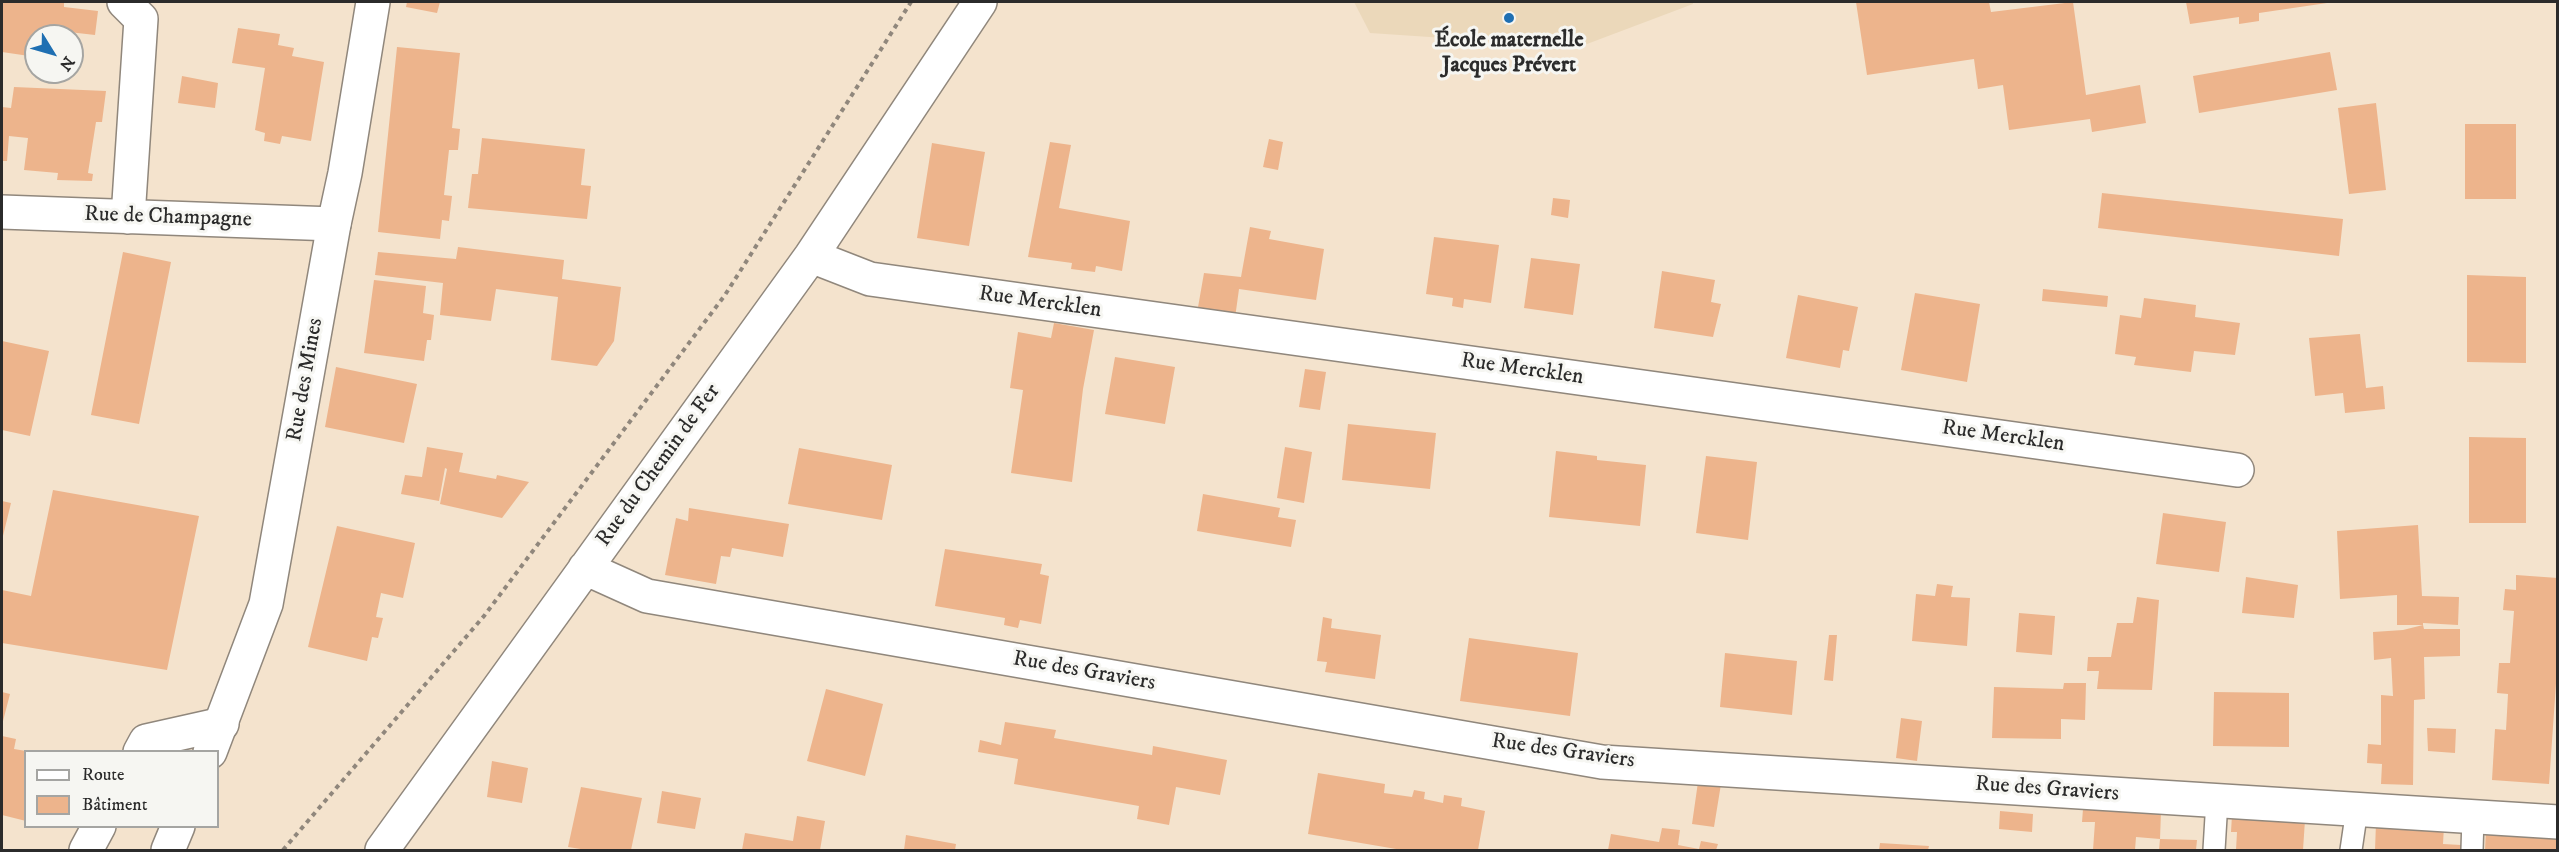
<!DOCTYPE html>
<meta charset="utf-8">
<style>
body{margin:0}
#map{position:relative;width:2559px;height:852px;overflow:hidden;background:#f4e3cd;font-family:"IM FELL DW Pica",serif}
canvas{display:block}
.frame{position:absolute;inset:0;border:3px solid #2b2b2b;pointer-events:none}
.legend{position:absolute;left:24px;top:750px;width:195px;height:78px;box-sizing:border-box;background:#f6f6f2;border:2px solid #a5a5a2;margin:0;padding:8px 10px;list-style:none;font-size:18px;color:#2b2b2b}
.legend li{display:flex;align-items:center;gap:12px;height:30px}
.legend b{width:30px;border:2px solid #a5a5a2}
.north{position:absolute;left:24px;top:24px;width:60px;height:60px;box-sizing:border-box;background:#f6f6f2;border:2px solid #a5a5a2;border-radius:50%;rotate:127deg;font-size:16px;font-weight:700;line-height:24px;text-align:center;color:#2b2b2b}
.north::after{content:'';display:block;margin:auto;width:21px;height:27px;background:#1f6fb2;clip-path:polygon(50% 0,100% 100%,50% 72%,0 100%)}
</style>
<div id="map">
<canvas width="2559" height="852"></canvas>
<div class="frame"></div>
<ul class="legend">
<li><b style="height:8px;background:#fff"></b>Route</li>
<li><b style="height:16px;background:#edb48c"></b>Bâtiment</li>
</ul>
<div class="north">N</div>
</div>
<script>
const context = document.querySelector('canvas').getContext('2d');
context.lineJoin = 'round';
function fill(path, color) { context.fillStyle = color; context.fill(path, 'evenodd'); }
const toPath = rows => new Path2D(rows.map(r => 'M' + r).join(''));
function stroke(path, color, width, dash) { context.strokeStyle = color; context.lineWidth = width; context.lineCap = dash ? 'butt' : 'round'; context.setLineDash(dash || []); context.stroke(path); }
function label(font, color, halo, rows, align = 'center') {
  context.font = font + ' "IM FELL DW Pica",serif'; context.lineWidth = 6; context.setLineDash([]); context.textBaseline = 'middle'; context.strokeStyle = halo; context.fillStyle = color; for (const [text, x, y, turn = 0] of rows) {
    context.save(); context.translate(x, y); context.rotate((+turn || 0) * Math.PI / 180); context.textAlign = isNaN(turn) ? turn : align; if (halo) context.strokeText(text, 0, 0); context.fillText(text, 0, 0); context.restore();
  }
}
const built = toPath([
 [1354,2,1693,2,1693,4,1579,47,1370,33]
]);
const building = toPath([
 [2,2,64,2,64,7,98,11,95,35,60,31,59,36,36,36,36,57,2,52],
 [407,2,440,2,437,13,406,7],
 [1856,2,1989,2,1991,12,2073,2,2086,95,2140,85,2146,123,2092,132,2090,119,2009,130,2003,85,1978,89,1974,59,1867,75],
 [2186,2,2327,2,2327,3,2259,13,2259,21,2239,24,2239,17,2190,24],
 [238,28,280,34,278,45,294,48,292,56,324,62,311,141,282,136,280,144,264,141,265,133,255,130,265,68,232,63],
 [397,47,460,53,452,128,460,129,458,150,449,150,444,195,452,196,449,221,442,220,440,239,378,232],
 [2330,52,2337,90,2199,113,2193,76],
 [182,76,218,83,215,108,178,103],
 [14,87,106,91,102,122,96,122,88,173,93,174,92,181,57,180,58,173,24,170,28,138,9,136,7,161,2,161,2,107,11,108],
 [2376,103,2386,190,2349,194,2338,108],
 [2465,124,2516,124,2516,199,2465,199],
 [482,138,585,149,581,185,591,186,587,219,468,208,472,174,478,174],
 [1269,139,1283,142,1278,170,1263,167],
 [1050,142,1071,145,1059,208,1130,221,1122,271,1096,266,1095,272,1071,269,1072,263,1028,257],
 [932,143,985,152,969,246,917,238],
 [2102,193,2343,219,2339,256,2098,228],
 [1553,198,1570,200,1568,218,1551,215],
 [1250,227,1271,231,1269,239,1324,249,1316,300,1239,289,1235,318,1197,313,1204,273,1241,277],
 [1434,237,1499,245,1491,303,1464,299,1463,308,1452,306,1453,298,1426,294],
 [458,247,564,260,562,279,621,287,614,341,597,366,551,360,558,297,496,289,491,321,440,315,443,283,375,275,378,252,456,259],
 [123,252,171,262,139,424,91,415],
 [1531,258,1580,264,1573,315,1524,308],
 [1662,271,1715,280,1711,302,1721,304,1713,337,1654,328],
 [2467,275,2526,277,2526,363,2467,362],
 [374,280,426,286,423,313,434,315,431,340,427,340,424,361,364,353],
 [2043,289,2108,296,2107,307,2042,301],
 [1915,293,1980,304,1967,382,1901,370],
 [1798,295,1858,307,1849,351,1843,350,1840,368,1786,358],
 [2144,298,2196,305,2195,317,2240,323,2235,355,2194,351,2191,372,2134,365,2136,357,2115,354,2120,315,2141,318],
 [1054,323,1094,330,1083,389,1072,482,1011,473,1023,390,1010,388,1018,332,1051,338],
 [2360,334,2366,388,2383,386,2385,409,2345,413,2343,393,2315,396,2309,338],
 [2,341,49,351,30,436,2,430],
 [1115,357,1175,367,1165,424,1105,414],
 [336,367,417,384,404,443,325,427],
 [1305,369,1326,372,1320,410,1299,407],
 [1348,424,1436,433,1430,489,1342,480],
 [2469,437,2526,438,2526,523,2469,523],
 [427,447,463,453,459,472,496,479,497,475,529,482,502,518,440,504,447,469,445,468,439,501,401,494,405,475,422,477],
 [1285,447,1312,452,1304,503,1277,498],
 [799,448,892,465,882,520,788,504],
 [1556,451,1597,456,1597,460,1646,465,1640,526,1549,517],
 [1706,456,1757,462,1748,540,1696,533],
 [53,490,199,516,167,670,2,643,2,590,31,596],
 [1203,494,1280,508,1278,517,1296,520,1291,547,1197,531],
 [2,501,11,503,2,540],
 [689,508,789,524,783,557,732,548,730,557,721,556,716,584,665,575,676,518,688,521],
 [2163,513,2226,522,2219,572,2156,564],
 [2418,525,2422,596,2459,597,2458,625,2423,623,2423,625,2397,625,2397,595,2340,599,2337,531],
 [337,526,415,543,403,598,381,593,376,617,383,618,378,638,372,637,367,661,308,647],
 [945,549,1042,564,1040,574,1049,576,1041,624,1020,620,1018,628,1004,625,1005,618,935,606],
 [2516,575,2558,578,2558,655,2549,784,2492,780,2495,729,2506,730,2508,694,2497,693,2499,663,2510,663,2514,611,2503,610,2505,589,2516,590],
 [2246,577,2298,585,2294,618,2242,613],
 [1937,584,1953,586,1951,597,1970,598,1967,646,1912,641,1916,594,1935,596],
 [2137,597,2159,600,2152,690,2097,689,2099,671,2087,671,2088,657,2111,657,2117,623,2133,623],
 [2019,613,2055,616,2052,655,2016,652],
 [1323,617,1332,619,1331,628,1381,635,1375,679,1325,672,1327,662,1317,661],
 [2423,625,2424,629,2460,629,2460,656,2424,657,2425,699,2414,700,2413,785,2381,784,2382,764,2367,763,2368,744,2381,745,2381,695,2393,696,2391,658,2374,660,2373,632,2403,630],
 [1829,635,1837,635,1833,681,1824,680],
 [1469,638,1578,653,1570,716,1460,701],
 [1725,653,1797,661,1792,715,1720,707],
 [2064,683,2086,683,2085,720,2061,719,2061,739,1992,738,1994,687,2063,689],
 [826,689,883,704,865,776,807,761],
 [2,692,10,694,2,725],
 [2214,692,2289,693,2289,747,2213,746],
 [1901,718,1922,721,1917,761,1896,758],
 [1005,722,1056,730,1054,738,1152,755,1153,746,1227,760,1220,795,1176,787,1169,825,1137,819,1139,806,1014,784,1018,759,978,752,980,740,1001,745],
 [2427,728,2456,729,2455,753,2428,751],
 [2,736,16,739,14,749,26,751,26,821,2,815],
 [492,761,528,768,522,803,487,797],
 [1318,773,1385,784,1384,793,1412,797,1414,790,1425,792,1424,799,1443,803,1444,795,1462,798,1461,806,1485,811,1478,850,1402,850,1308,834],
 [1698,782,1721,784,1714,827,1692,824],
 [581,787,642,798,631,850,587,850,568,847],
 [662,791,701,798,695,829,657,823],
 [2083,809,2161,811,2160,839,2136,837,2135,850,2093,850,2095,822,2082,822],
 [2000,811,2033,814,2032,832,1999,829],
 [2232,815,2305,820,2303,850,2236,850,2237,832,2231,832],
 [797,816,825,821,820,850,742,850,745,833,793,841],
 [2376,823,2444,826,2443,844,2461,845,2461,850,2375,850],
 [1662,828,1680,830,1678,845,1699,849,1701,841,1718,844,1716,850,1608,850,1611,834,1659,842],
 [2486,830,2558,834,2558,850,2485,850],
 [906,835,956,844,955,850,904,850],
 [2160,839,2197,840,2196,850,2159,850],
 [1880,843,1929,846,1928,850,1879,850]
]);
const path = toPath([
 [283,850,484,616,725,295,911,2]
]);
const service = toPath([
 [2214,850,2217,800],
 [2351,850,2357,809],
 [2472,850,2473,817]
]);
const minor = toPath([
 [124,2,141,19,128,217],
 [2,212,334,224],
 [811,256,870,279,2237,470],
 [585,568,647,596,1602,762,2558,822],
 [140,752,146,741,222,724],
 [86,850,99,826],
 [382,850,811,256,980,2]
]);
const tertiary = toPath([
 [210,752,266,604,334,224,345,173,373,2],
 [168,850,178,826]
]);
const markers = [
 [1509,18,6,"#1f6fb2"]
];
const poiNames = [
 ["École maternelle",1509,41],
 ["Jacques Prévert",1509,66]
];
const streetNames = [
 ["Rue de Champagne",168,218,2],
 ["Rue Mercklen",1040,303,8],
 ["Rue Mercklen",1522,370,8],
 ["Rue des Mines",306,380,-80],
 ["Rue Mercklen",2003,437,8],
 ["Rue du Chemin de Fer",659,466,-54],
 ["Rue des Graviers",1084,672,10],
 ["Rue des Graviers",1563,752,8],
 ["Rue des Graviers",2047,790,4]
];
fill(built, '#ebd8ba');
fill(building, '#edb48c');
stroke(service, '#90877c', 24);
stroke(minor, '#90877c', 36);
stroke(tertiary, '#90877c', 36);
stroke(path, '#90877c', 4, [4.5, 4.5]);
stroke(service, '#fff', 21);
stroke(minor, '#fff', 33);
stroke(tertiary, '#fff', 33);
for (const [x, y, r, color] of markers) { const dot = new Path2D(); dot.arc(x, y, r, 0, 2 * Math.PI); context.fillStyle = color; context.fill(dot); stroke(dot, '#f6f6f2', 2); }
label('bold 22px', '#2b2b2b', '#f6f6f2', poiNames);
label('22px', '#2b2b2b', '#f6f6f2', streetNames);
</script>
